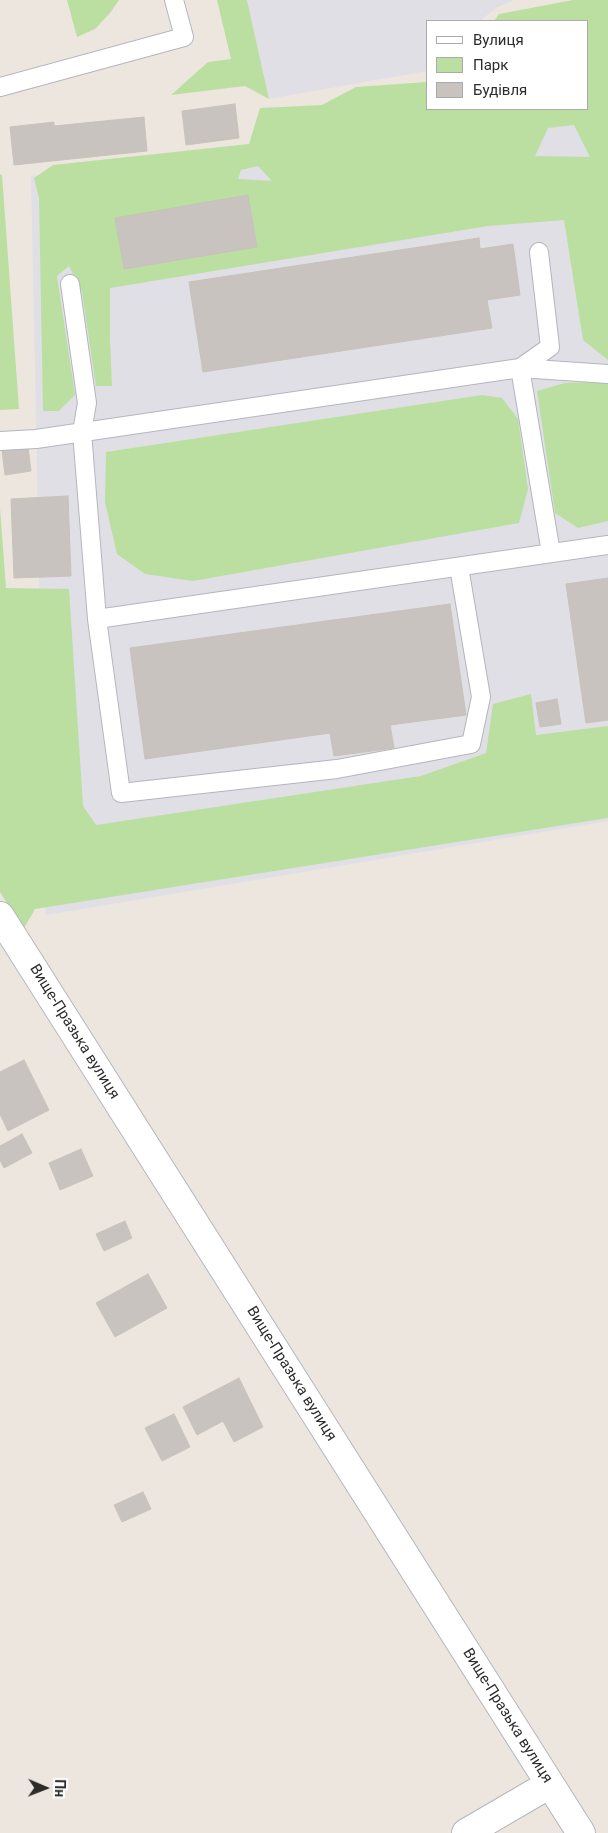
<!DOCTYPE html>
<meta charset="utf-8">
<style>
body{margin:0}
#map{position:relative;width:608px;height:1833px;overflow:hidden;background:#ede6df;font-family:Roboto,sans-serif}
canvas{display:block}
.legend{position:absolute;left:426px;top:20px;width:162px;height:90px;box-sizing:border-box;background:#fff;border:1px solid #ababab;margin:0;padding:6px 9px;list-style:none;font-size:15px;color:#2c2c2c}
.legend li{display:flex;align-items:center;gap:10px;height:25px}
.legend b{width:25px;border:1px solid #ababab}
.north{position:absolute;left:20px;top:1763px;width:50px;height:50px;-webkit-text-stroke:4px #fff;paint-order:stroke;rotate:91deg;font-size:14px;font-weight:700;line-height:20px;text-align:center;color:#2c2c2c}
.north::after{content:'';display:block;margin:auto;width:18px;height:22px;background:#2c2c2c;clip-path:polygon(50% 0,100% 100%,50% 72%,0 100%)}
</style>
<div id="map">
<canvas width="608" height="1833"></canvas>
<ul class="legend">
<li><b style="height:6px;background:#fff"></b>Вулиця</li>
<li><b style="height:14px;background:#badfa0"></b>Парк</li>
<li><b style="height:14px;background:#c8c3bf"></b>Будівля</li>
</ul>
<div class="north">Пн</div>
</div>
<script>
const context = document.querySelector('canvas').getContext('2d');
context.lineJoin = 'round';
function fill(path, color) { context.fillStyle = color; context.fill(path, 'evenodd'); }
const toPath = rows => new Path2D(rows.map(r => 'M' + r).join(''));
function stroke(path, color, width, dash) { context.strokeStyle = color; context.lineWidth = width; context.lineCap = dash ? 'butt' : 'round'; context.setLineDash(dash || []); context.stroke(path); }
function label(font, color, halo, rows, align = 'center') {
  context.font = font + ' Roboto,sans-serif'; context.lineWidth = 4; context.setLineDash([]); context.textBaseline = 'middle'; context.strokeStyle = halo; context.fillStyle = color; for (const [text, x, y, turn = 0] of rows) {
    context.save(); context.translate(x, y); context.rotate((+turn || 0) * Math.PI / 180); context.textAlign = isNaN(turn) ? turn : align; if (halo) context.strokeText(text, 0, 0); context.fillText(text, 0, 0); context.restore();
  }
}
const industrial = toPath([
 [247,0,514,0,496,8,480,21,427,21,427,71,269,99],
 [608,116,608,821,46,915,31,176]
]);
const green = toPath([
 [67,0,119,0,110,13,95,29,77,37],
 [217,0,247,0,269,99,245,86,171,95,208,62,231,59],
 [573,0,608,0,608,360,583,340,564,220,488,226,110,288,110,339,112,386,96,386,82,292,69,266,57,276,75,395,59,411,43,411,39,198,34,178,53,165,249,144,260,108,322,105,356,87,427,82,427,109,587,109,587,21,494,21,499,14],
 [574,125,590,157,535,156,548,128],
 [258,166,272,181,238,179,241,170],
 [0,174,2,175,19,409,0,410],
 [599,382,608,384,608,521,578,528,555,513,537,391,565,383],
 [482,395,502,398,518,419,528,489,519,523,193,581,145,574,117,554,105,502,106,452],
 [0,508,6,588,69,589,83,806,96,825,421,776,486,753,493,704,531,694,536,735,608,726,608,818,35,909,23,930,0,892]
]);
const building = toPath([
 [235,104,239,138,186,145,182,111,235,104],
 [144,117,147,151,14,165,10,127,54,122,54,126,144,117],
 [248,195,257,247,124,269,115,218,248,195],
 [479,238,480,249,513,244,520,295,487,300,492,328,203,372,189,282,479,238],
 [28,447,31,471,5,475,2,450,28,447],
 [68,496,71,576,14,578,11,499,68,496],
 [608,578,608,720,586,723,566,584,608,578],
 [450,604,466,715,390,725,394,748,334,756,330,733,145,759,130,648,450,604],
 [557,699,561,724,540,727,536,703,557,699],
 [24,1060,49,1110,8,1131,0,1114,0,1072,24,1060],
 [22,1134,32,1153,4,1168,0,1160,0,1146,22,1134],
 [81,1149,93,1176,60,1190,49,1163,81,1149],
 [125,1221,132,1238,104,1251,96,1234,125,1221],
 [148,1274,167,1308,115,1337,96,1303,148,1274],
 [239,1378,263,1427,234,1442,223,1421,197,1435,183,1407,239,1378],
 [174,1414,190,1447,162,1461,145,1428,174,1414],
 [143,1492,151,1509,122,1522,114,1505,143,1492]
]);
const lane = toPath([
 [0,87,184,37,174,0],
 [539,252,550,347,520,368,551,553],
 [70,284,87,403,82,432,97,619],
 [0,441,36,439,520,368,608,374],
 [459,567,481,697,471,744,337,769,121,793,97,619,608,545]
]);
const street = toPath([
 [0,916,581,1833],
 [466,1833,550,1784]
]);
const streetNames = [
 ["Вище-Празька вулиця",74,1032,58],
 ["Вище-Празька вулиця",291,1374,58],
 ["Вище-Празька вулиця",507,1716,58]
];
fill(industrial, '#e1dfe6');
fill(green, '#badfa0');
fill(building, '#c8c3bf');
stroke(building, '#c8c2b9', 1);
stroke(lane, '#b3b6be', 20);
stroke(street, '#b3b6be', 30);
stroke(lane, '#fff', 18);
stroke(street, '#fff', 28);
label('15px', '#2c2c2c', '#fff', streetNames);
</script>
